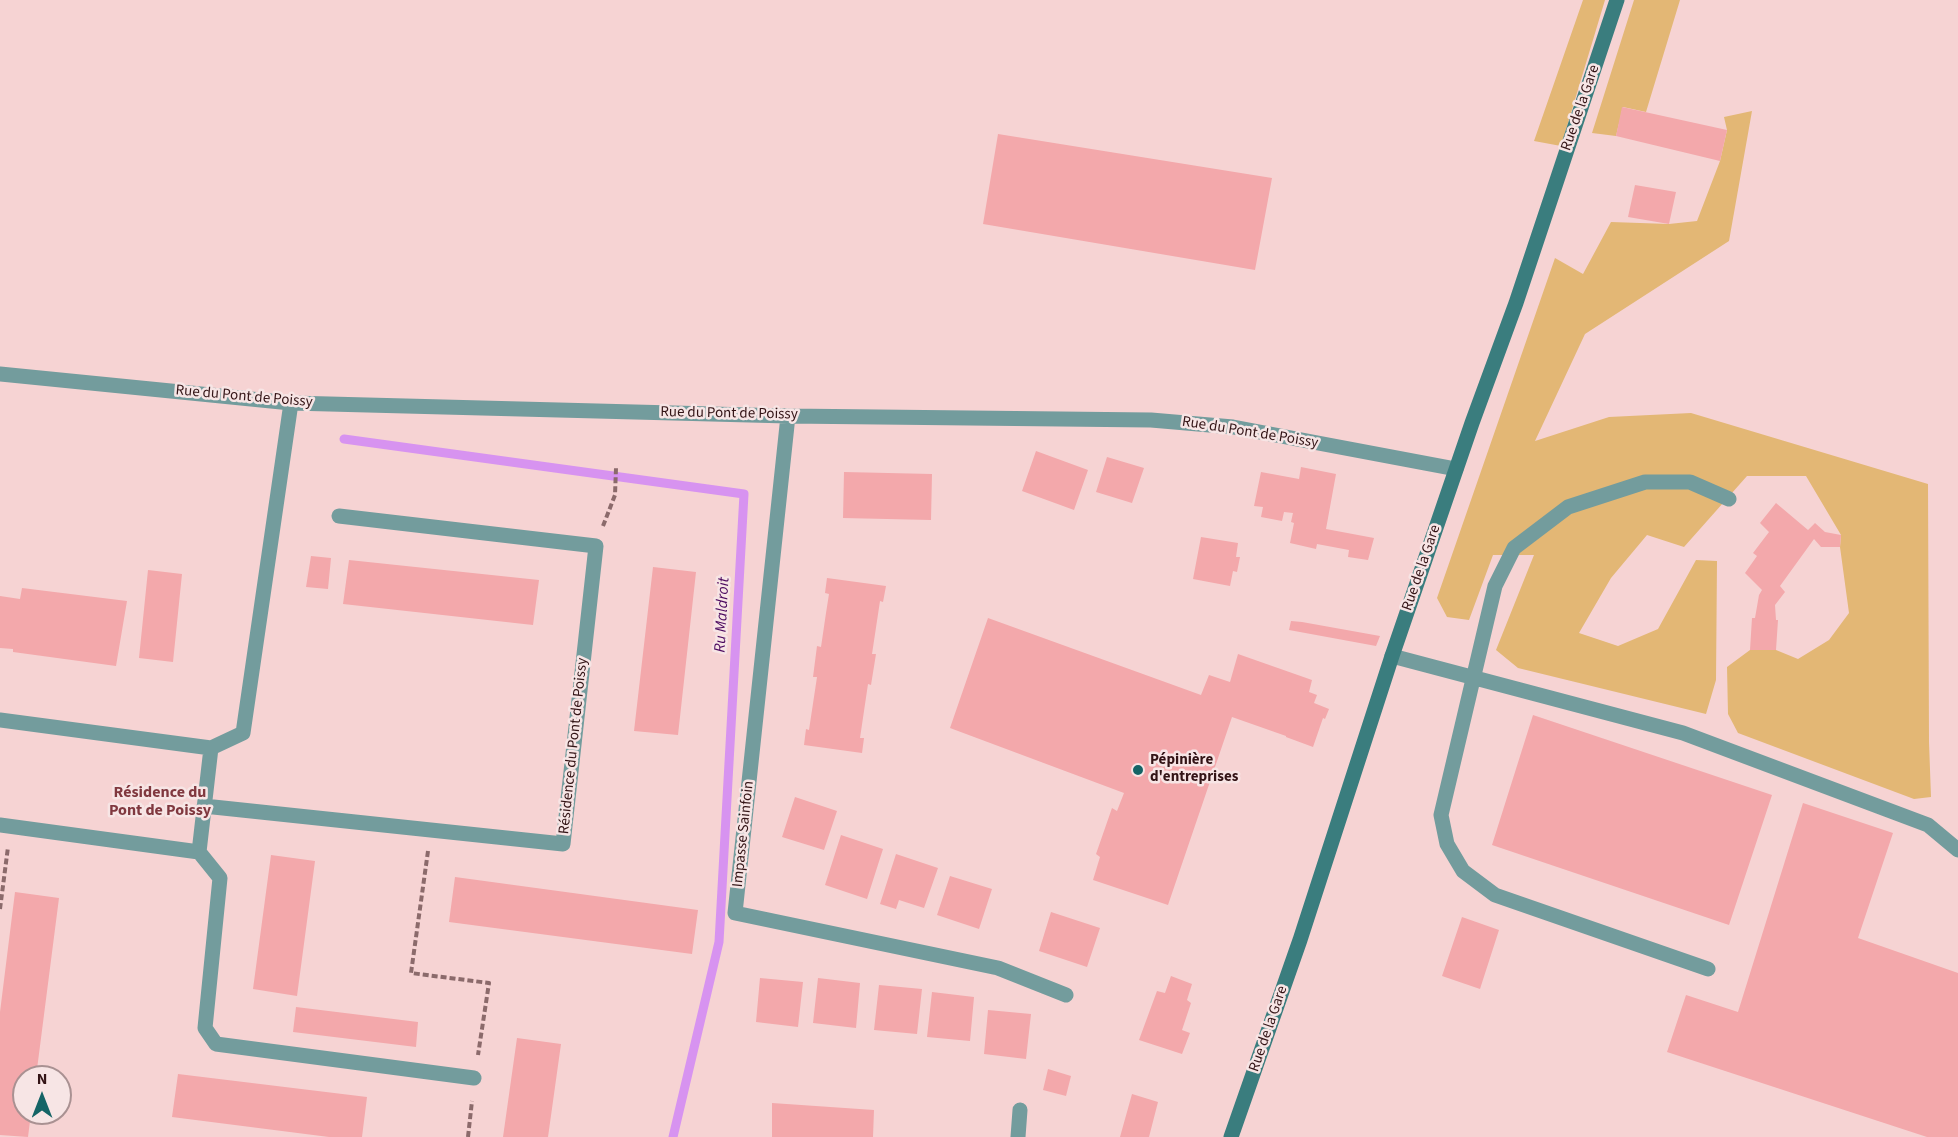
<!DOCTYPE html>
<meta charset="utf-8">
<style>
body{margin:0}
#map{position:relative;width:1958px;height:1137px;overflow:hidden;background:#f6d3d3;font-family:"Source Sans 3",sans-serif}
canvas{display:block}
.north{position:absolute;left:12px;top:1065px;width:60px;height:60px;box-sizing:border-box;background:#f7e5e5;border:2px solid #a99192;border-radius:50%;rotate:0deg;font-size:16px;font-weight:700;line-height:24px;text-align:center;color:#331416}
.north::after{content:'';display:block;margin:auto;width:21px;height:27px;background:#156466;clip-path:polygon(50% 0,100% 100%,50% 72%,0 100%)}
</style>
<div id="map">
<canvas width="1958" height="1137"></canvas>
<div class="north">N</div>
</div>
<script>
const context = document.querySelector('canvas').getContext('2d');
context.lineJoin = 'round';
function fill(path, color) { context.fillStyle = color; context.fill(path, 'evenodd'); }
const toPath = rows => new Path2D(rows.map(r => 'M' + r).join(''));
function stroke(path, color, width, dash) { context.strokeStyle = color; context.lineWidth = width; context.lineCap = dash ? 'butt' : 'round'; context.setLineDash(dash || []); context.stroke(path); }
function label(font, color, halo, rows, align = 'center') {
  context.font = font + ' "Source Sans 3",sans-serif'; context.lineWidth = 5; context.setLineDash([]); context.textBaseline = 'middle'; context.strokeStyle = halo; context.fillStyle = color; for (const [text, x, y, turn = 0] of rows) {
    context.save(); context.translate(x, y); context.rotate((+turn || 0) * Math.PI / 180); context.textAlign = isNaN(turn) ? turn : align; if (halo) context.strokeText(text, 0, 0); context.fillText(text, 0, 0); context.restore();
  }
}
const green = toPath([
 [1583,0,1605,0,1561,146,1534,141],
 [1634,0,1680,0,1646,112,1623,107,1616,136,1592,133],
 [1752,111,1729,241,1585,334,1535,441,1609,417,1691,413,1928,484,1929,742,1931,797,1914,799,1738,733,1728,714,1727,667,1750,650,1776,650,1798,659,1829,640,1849,613,1840,547,1841,535,1806,476,1747,476,1684,547,1647,535,1611,578,1579,633,1618,646,1658,629,1696,560,1717,561,1716,680,1706,714,1518,668,1496,650,1534,555,1493,555,1469,620,1447,617,1437,598,1555,258,1583,274,1611,222,1669,224,1697,221,1720,161,1727,130,1724,117]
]);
const stream = toPath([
 [344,439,744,494,719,942,673,1137]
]);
const building = toPath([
 [1622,107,1727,130,1720,161,1616,136],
 [998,134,1272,178,1255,270,983,224],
 [1635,185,1676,192,1669,224,1628,217],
 [1036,451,1088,470,1074,510,1022,491],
 [1107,457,1144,468,1132,503,1096,492],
 [1301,467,1336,474,1326,529,1374,538,1368,560,1348,557,1349,550,1317,544,1316,549,1290,543,1294,523,1291,522,1293,513,1284,512,1282,521,1261,517,1263,507,1254,506,1261,472,1299,479],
 [844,472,932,474,931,520,843,518],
 [1776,503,1808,530,1815,523,1825,532,1841,535,1840,547,1821,547,1814,539,1780,586,1785,592,1775,605,1776,620,1778,620,1776,650,1750,650,1752,618,1755,618,1759,595,1762,590,1745,573,1757,556,1753,553,1769,532,1760,523],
 [1201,537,1238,543,1236,557,1240,557,1237,572,1233,571,1230,586,1193,579],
 [311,556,331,558,328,589,306,587],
 [349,560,539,580,533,625,343,604],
 [653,567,696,572,678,735,634,731],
 [148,570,182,574,173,662,139,658],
 [827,578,886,586,883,602,880,601,872,654,876,654,871,685,868,684,860,738,864,738,862,753,804,745,806,729,809,730,817,677,813,677,817,646,821,647,826,613,829,594,825,593],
 [22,588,127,601,116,666,13,652,13,649,0,648,0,596,20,599],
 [988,618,1201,695,1209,675,1230,682,1238,654,1312,680,1309,692,1317,695,1314,703,1329,709,1325,719,1323,718,1313,747,1286,737,1286,736,1232,717,1168,905,1093,880,1100,857,1096,854,1112,808,1117,811,1124,793,950,728],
 [1291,621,1302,622,1380,636,1376,646,1289,630],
 [1533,715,1772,795,1729,925,1492,845],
 [795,797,837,811,824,850,782,837],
 [1803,803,1893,833,1858,938,1958,973,1958,1137,1927,1137,1667,1052,1686,995,1738,1012],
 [841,835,883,849,867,899,825,885],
 [896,854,938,868,924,908,899,900,896,909,880,904],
 [271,855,315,861,297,996,253,989],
 [950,876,992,889,979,929,937,915],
 [455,877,698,910,692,954,449,922],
 [15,892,59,898,36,1077,24,1077,24,1113,31,1113,28,1137,0,1135,0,1012],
 [1051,912,1100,928,1087,967,1039,951],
 [1462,917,1499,930,1480,989,1442,976],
 [1171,976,1192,984,1187,1000,1191,1003,1182,1030,1190,1033,1182,1054,1139,1040,1157,991,1165,993],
 [760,978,803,982,798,1027,756,1022],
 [818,978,860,983,856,1028,813,1023],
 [879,985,922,989,917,1034,874,1030],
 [932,992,974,997,970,1041,927,1037],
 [296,1007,418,1022,416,1047,293,1032],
 [988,1010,1031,1014,1026,1059,984,1054],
 [517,1038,561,1044,548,1137,503,1137],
 [1048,1069,1071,1076,1066,1096,1043,1090],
 [178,1074,367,1097,362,1137,329,1137,172,1117],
 [1132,1094,1158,1102,1149,1137,1120,1137],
 [772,1103,874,1110,873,1137,772,1137]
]);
const path = toPath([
 [603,526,615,495,616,468],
 [428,851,411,973,489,983,478,1055],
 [0,909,8,847],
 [468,1137,472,1101]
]);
const lane = toPath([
 [1392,656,1683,733,1928,825,1958,850],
 [1708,969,1495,895,1463,871,1447,844,1441,815,1495,586,1514,548,1568,507,1645,482,1690,482,1729,499]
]);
const street = toPath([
 [0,374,291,403,788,416,1151,420,1233,427,1456,469],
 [788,416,735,913,998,968,1066,995],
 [0,720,211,748,243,733,291,403],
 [211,748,199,852,220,878,205,1028,216,1044,474,1078],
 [204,806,563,844,596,546,339,516],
 [0,825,199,852],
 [1018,1137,1020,1110]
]);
const secondary = toPath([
 [1231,1137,1300,940,1392,656,1472,423,1516,303,1617,0]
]);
const markers = [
 [1138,770,6,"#156466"]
];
const streetNames = [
 ["Rue de la Gare",1581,108,-71],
 ["Rue du Pont de Poissy",244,397,5],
 ["Rue du Pont de Poissy",729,414,1],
 ["Rue du Pont de Poissy",1250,433,9],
 ["Rue de la Gare",1422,568,-71],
 ["Résidence du Pont de Poissy",574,746,-84],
 ["Impasse Sainfoin",744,834,-84],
 ["Rue de la Gare",1269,1029,-71]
];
const poiNames = [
 ["Pépinière",1150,761],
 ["d'entreprises",1150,778]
];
const waterNames = [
 ["Ru Maldroit",723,615,-87]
];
const neighbourhoodNames = [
 ["Résidence du",160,793],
 ["Pont de Poissy",160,811]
];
fill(green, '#e3b775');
stroke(stream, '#d793f0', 9);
fill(building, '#f3a8ab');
stroke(path, '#8b6a6b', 4, [6, 3]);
stroke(lane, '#739c9d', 15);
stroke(street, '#739c9d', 15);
stroke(secondary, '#3a7d7e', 15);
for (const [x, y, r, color] of markers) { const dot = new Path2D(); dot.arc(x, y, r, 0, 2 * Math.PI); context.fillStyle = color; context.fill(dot); stroke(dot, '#f7e5e5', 2); }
label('15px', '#331416', '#f7e5e5', streetNames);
label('bold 15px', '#331416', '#f7e5e5', poiNames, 'left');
label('italic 16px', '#4b085f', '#f7e5e5', waterNames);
label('bold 16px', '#80383f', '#f7e5e5', neighbourhoodNames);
</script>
